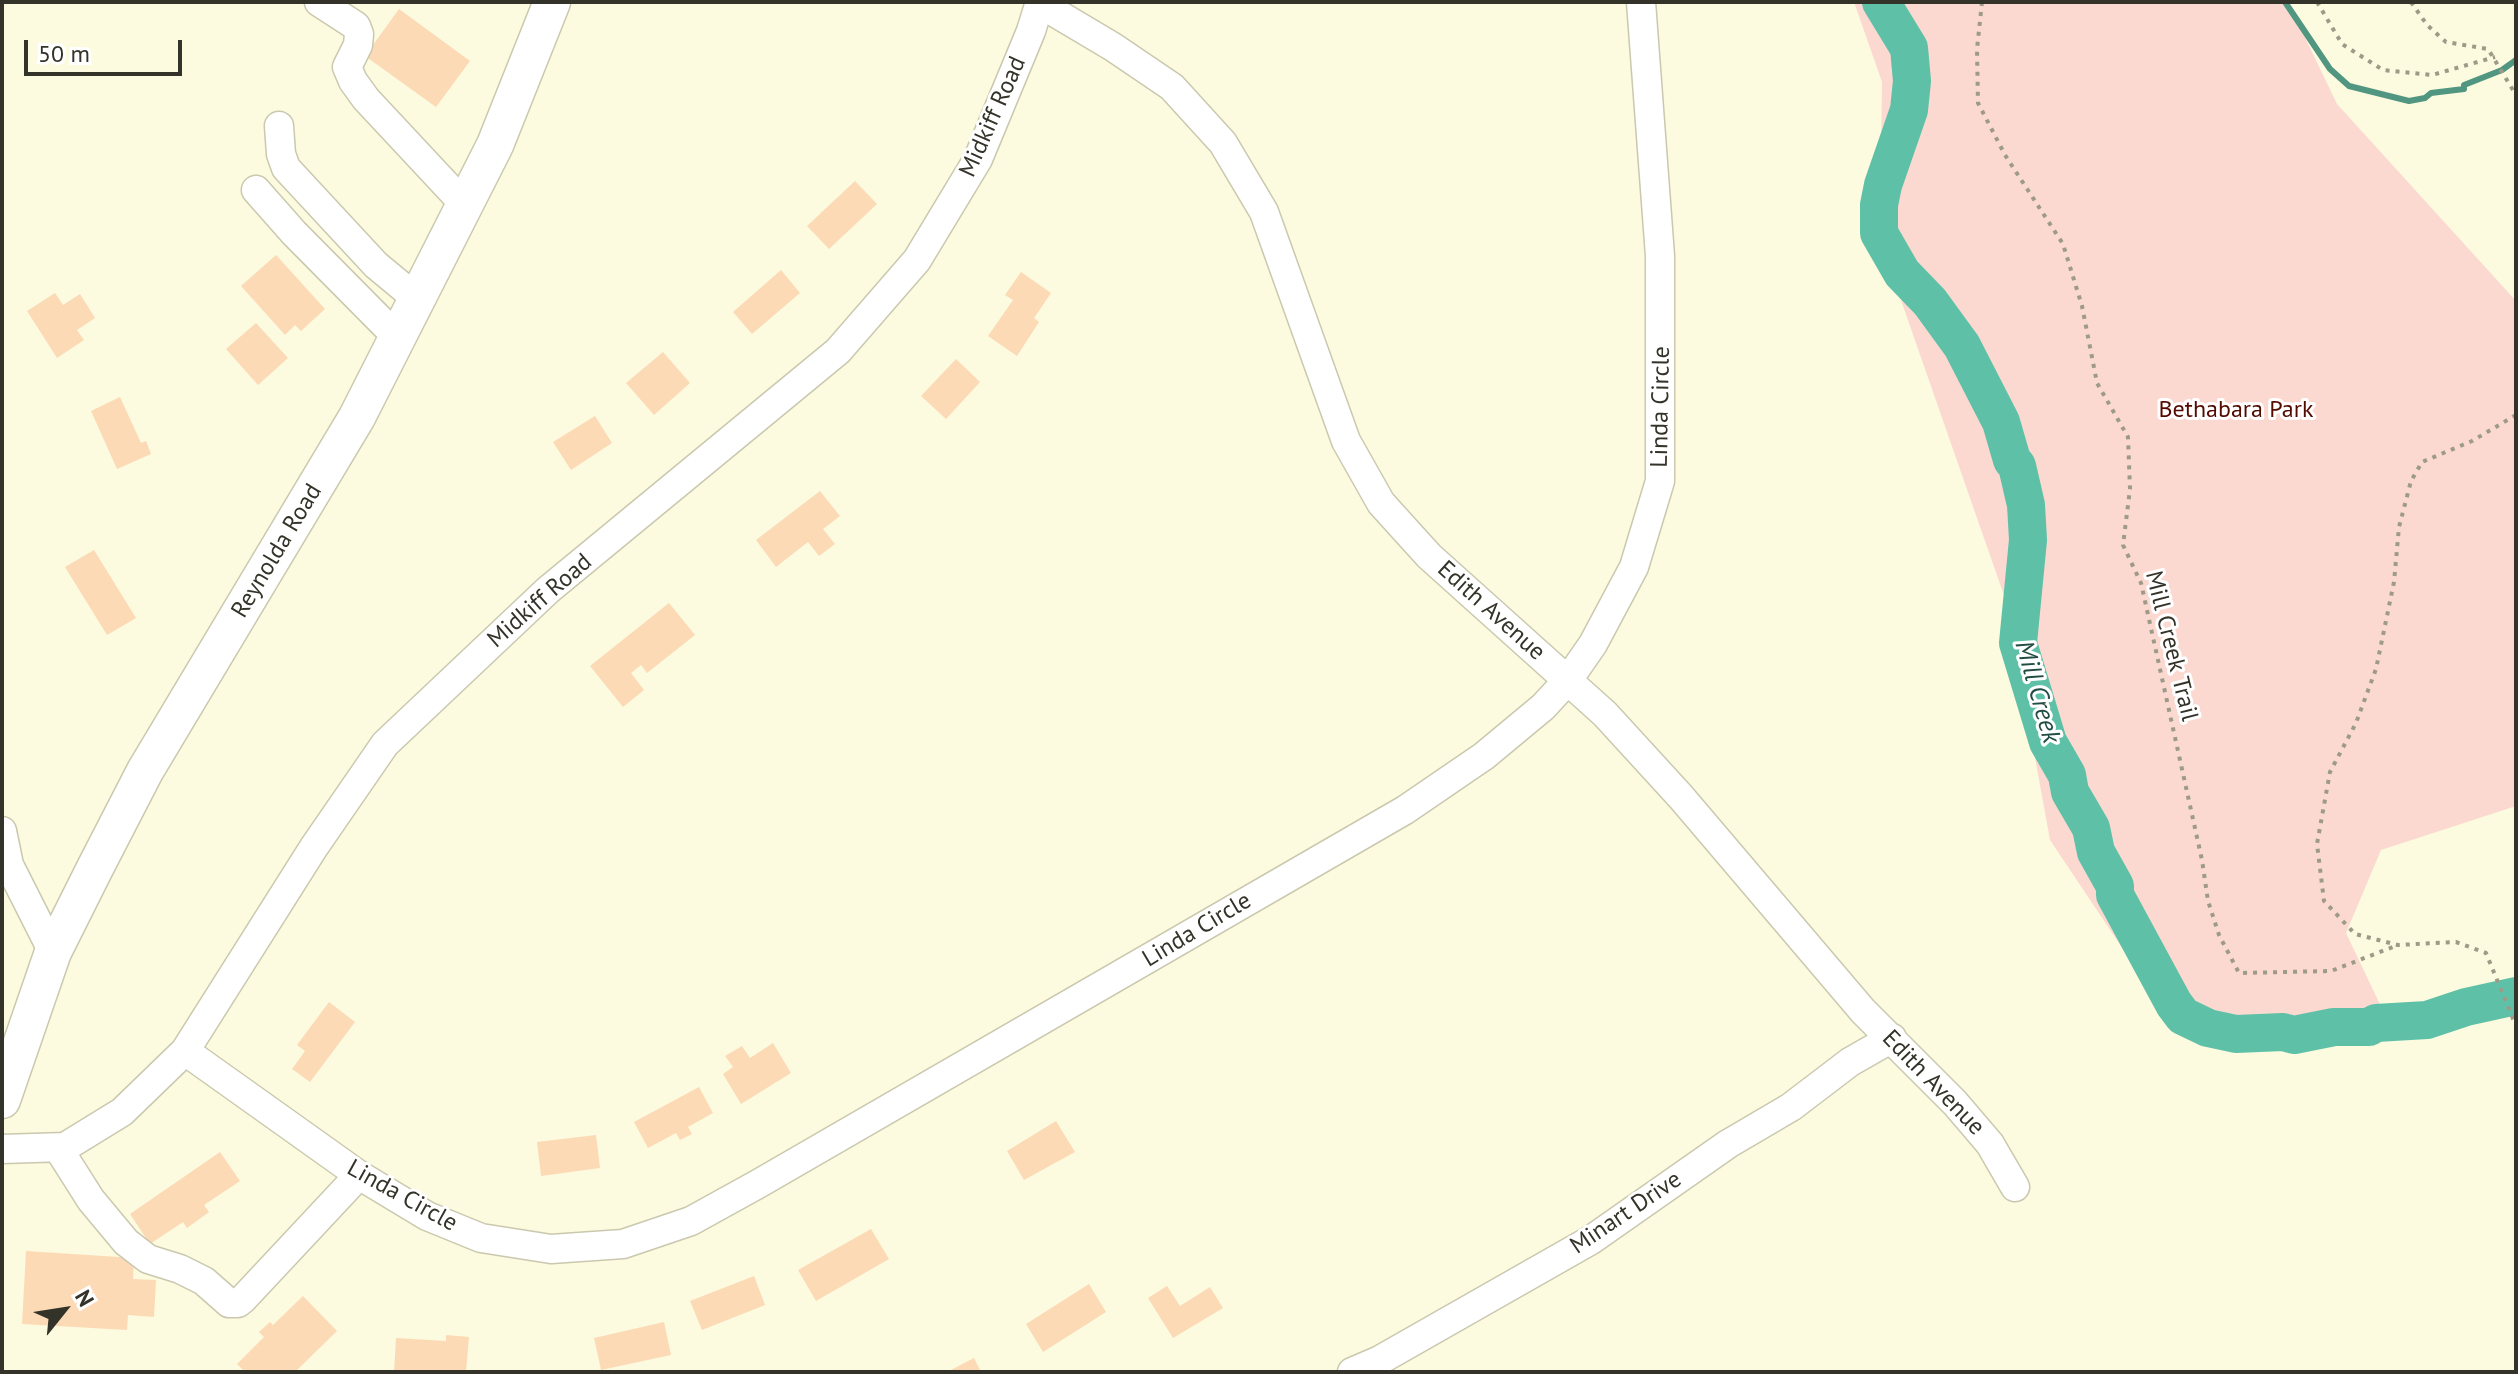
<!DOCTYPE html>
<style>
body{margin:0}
#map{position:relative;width:2518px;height:1374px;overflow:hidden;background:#fcfadf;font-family:"PT Sans",sans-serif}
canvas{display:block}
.frame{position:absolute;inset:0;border:4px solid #343329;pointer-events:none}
.north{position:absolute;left:24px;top:1270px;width:80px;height:80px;-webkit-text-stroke:6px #fff;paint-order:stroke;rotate:60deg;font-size:22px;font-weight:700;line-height:32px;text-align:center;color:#343329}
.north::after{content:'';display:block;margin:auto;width:28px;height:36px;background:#343329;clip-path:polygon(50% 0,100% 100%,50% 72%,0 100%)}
.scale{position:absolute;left:24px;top:40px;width:158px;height:36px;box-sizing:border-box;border:4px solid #343329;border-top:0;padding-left:10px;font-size:24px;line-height:28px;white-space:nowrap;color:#343329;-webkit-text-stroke:6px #fff;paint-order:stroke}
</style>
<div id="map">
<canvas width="2518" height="1374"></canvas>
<div class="frame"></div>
<div class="north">N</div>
<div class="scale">50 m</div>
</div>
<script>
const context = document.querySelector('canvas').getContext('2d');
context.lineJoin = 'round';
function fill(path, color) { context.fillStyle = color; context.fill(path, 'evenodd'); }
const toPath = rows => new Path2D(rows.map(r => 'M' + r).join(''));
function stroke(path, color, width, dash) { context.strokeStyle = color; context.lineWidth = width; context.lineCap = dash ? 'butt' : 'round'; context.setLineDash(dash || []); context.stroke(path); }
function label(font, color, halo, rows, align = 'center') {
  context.font = font + ' "PT Sans",sans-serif'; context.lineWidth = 6; context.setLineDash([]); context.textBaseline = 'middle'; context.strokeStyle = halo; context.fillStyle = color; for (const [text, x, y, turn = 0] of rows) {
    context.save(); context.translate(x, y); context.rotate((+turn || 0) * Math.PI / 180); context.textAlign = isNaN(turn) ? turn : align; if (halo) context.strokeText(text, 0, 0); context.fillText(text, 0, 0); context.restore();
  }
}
const green = toPath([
 [1854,2,2288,2,2337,104,2516,301,2516,806,2381,850,2346,933,2394,1034,2266,1041,2167,1015,2050,840,2007,604,1880,240,1882,82]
]);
const stream = toPath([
 [2285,2,2330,69,2349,86,2409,101,2425,98,2431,93,2464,89,2464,85,2502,70,2516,60]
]);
const river = toPath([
 [1881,2,1909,48,1912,81,1909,110,1883,185,1879,205,1879,233,1902,273,1930,302,1962,346,2001,422,2012,460,2017,466,2026,505,2028,540,2018,643,2048,742,2067,775,2070,792,2091,828,2096,852,2115,886,2115,895,2174,1004,2183,1016,2208,1028,2236,1034,2283,1032,2294,1035,2334,1027,2369,1027,2376,1023,2427,1020,2466,1007,2516,996]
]);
const building = toPath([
 [399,9,470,61,436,107,365,56],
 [855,181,877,204,829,249,807,226],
 [276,255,325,309,301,331,295,325,285,335,241,286],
 [781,270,800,293,752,334,733,312],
 [1021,272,1051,293,1034,318,1039,322,1017,356,988,336,1013,300,1005,295],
 [55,293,63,305,80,294,95,318,77,330,84,340,57,358,27,311],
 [256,323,288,358,258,385,226,349],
 [663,352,690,383,654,415,626,383],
 [956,359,980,382,946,419,921,396],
 [120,397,141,443,146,441,151,454,117,469,91,411],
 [595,416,612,443,571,470,553,442],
 [820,491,840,516,823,529,835,544,819,556,808,542,776,567,756,540],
 [94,550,136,618,107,635,65,567],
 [669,603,695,635,647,673,641,665,631,673,644,690,623,707,590,666],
 [329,1002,355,1022,310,1082,292,1069,305,1051,297,1045],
 [773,1043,791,1073,741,1104,723,1074,733,1067,725,1056,742,1046,750,1058],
 [699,1087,713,1113,688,1127,692,1134,680,1140,676,1133,648,1148,634,1122],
 [1056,1121,1075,1152,1024,1180,1007,1151],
 [596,1135,600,1168,541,1176,537,1142],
 [220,1152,240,1181,204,1205,209,1212,187,1228,183,1222,150,1244,130,1214],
 [871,1229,889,1259,816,1301,798,1270],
 [26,1251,134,1258,133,1279,156,1280,154,1317,128,1315,127,1330,22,1324],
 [754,1276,765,1305,702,1330,690,1301],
 [1089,1284,1106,1312,1043,1352,1026,1324],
 [1167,1286,1180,1306,1210,1287,1223,1308,1173,1338,1148,1298],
 [303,1296,337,1331,295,1372,245,1372,237,1364,264,1337,259,1332,270,1322,273,1325],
 [664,1322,671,1355,601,1370,594,1338],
 [446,1335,469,1337,466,1372,394,1372,396,1338,446,1341],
 [974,1358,981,1372,947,1372]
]);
const path = toPath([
 [1982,2,1977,49,1978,103,2005,155,2063,244,2082,306,2097,383,2128,437,2130,489,2123,545,2141,583,2202,860,2208,901,2219,935,2239,973,2331,971,2398,945],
 [2317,2,2342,44,2383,70,2432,75,2495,57],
 [2411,2,2427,25,2446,42,2488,49,2516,95],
 [2516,415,2472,441,2422,462,2411,481,2399,527,2394,582,2376,669,2356,723,2330,772,2317,844,2324,901,2355,934,2398,945,2456,942,2486,953,2516,1026]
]);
const minor = toPath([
 [319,2,356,26,359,34,358,45,347,67,353,81,366,99,465,205],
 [1039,3,1113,47,1172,87,1223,143,1264,212,1346,441,1381,503,1429,556,1605,714,1681,797,1863,1011,1955,1103,1990,1144,2015,1187],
 [279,126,281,154,286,168,376,265,417,299],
 [256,190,294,233,396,336],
 [2,831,9,865,53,952],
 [185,1051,359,1175,427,1216,481,1238,551,1249,623,1244,691,1221,758,1184,1405,810,1484,756,1543,707,1568,680,1593,644,1634,567,1660,481,1660,256,1641,2],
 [58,1148,91,1200,126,1242,148,1259,180,1269,204,1281,229,1303,238,1303,243,1299,359,1175],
 [2,1149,65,1147,122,1112,185,1051,314,847,385,744,548,590,838,351,917,260,978,159,1031,31,1040,2],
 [1352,1372,1380,1360,1591,1240,1728,1144,1791,1107,1850,1062,1892,1038]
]);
const major = toPath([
 [2,1100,53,952,94,870,145,771,357,417,495,145,552,2]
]);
const streetNames = [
 ["Midkiff Road",993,117,-66],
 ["Linda Circle",1661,407,-89],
 ["Reynolda Road",277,551,-59],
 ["Midkiff Road",540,601,-41],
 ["Edith Avenue",1491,611,42],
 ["Mill Creek Trail",2171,646,76],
 ["Linda Circle",1197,930,-31],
 ["Edith Avenue",1933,1083,46],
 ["Linda Circle",402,1196,29],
 ["Minart Drive",1626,1213,-34]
];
const parkNames = [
 ["Bethabara Park",2236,410]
];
const waterNames = [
 ["Mill Creek",2037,692,74]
];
fill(green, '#fbd9d1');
stroke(stream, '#519681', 6);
stroke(river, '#5ec1a7', 38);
fill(building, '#fcdab6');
stroke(minor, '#cac8ae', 31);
stroke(major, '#cac8ae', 39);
stroke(path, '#9d9b88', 4, [4, 6]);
stroke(minor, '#fff', 28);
stroke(major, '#fff', 36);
label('24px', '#343329', '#fff', streetNames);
label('24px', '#530b00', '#fff', parkNames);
label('italic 26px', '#224d42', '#fff', waterNames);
</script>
